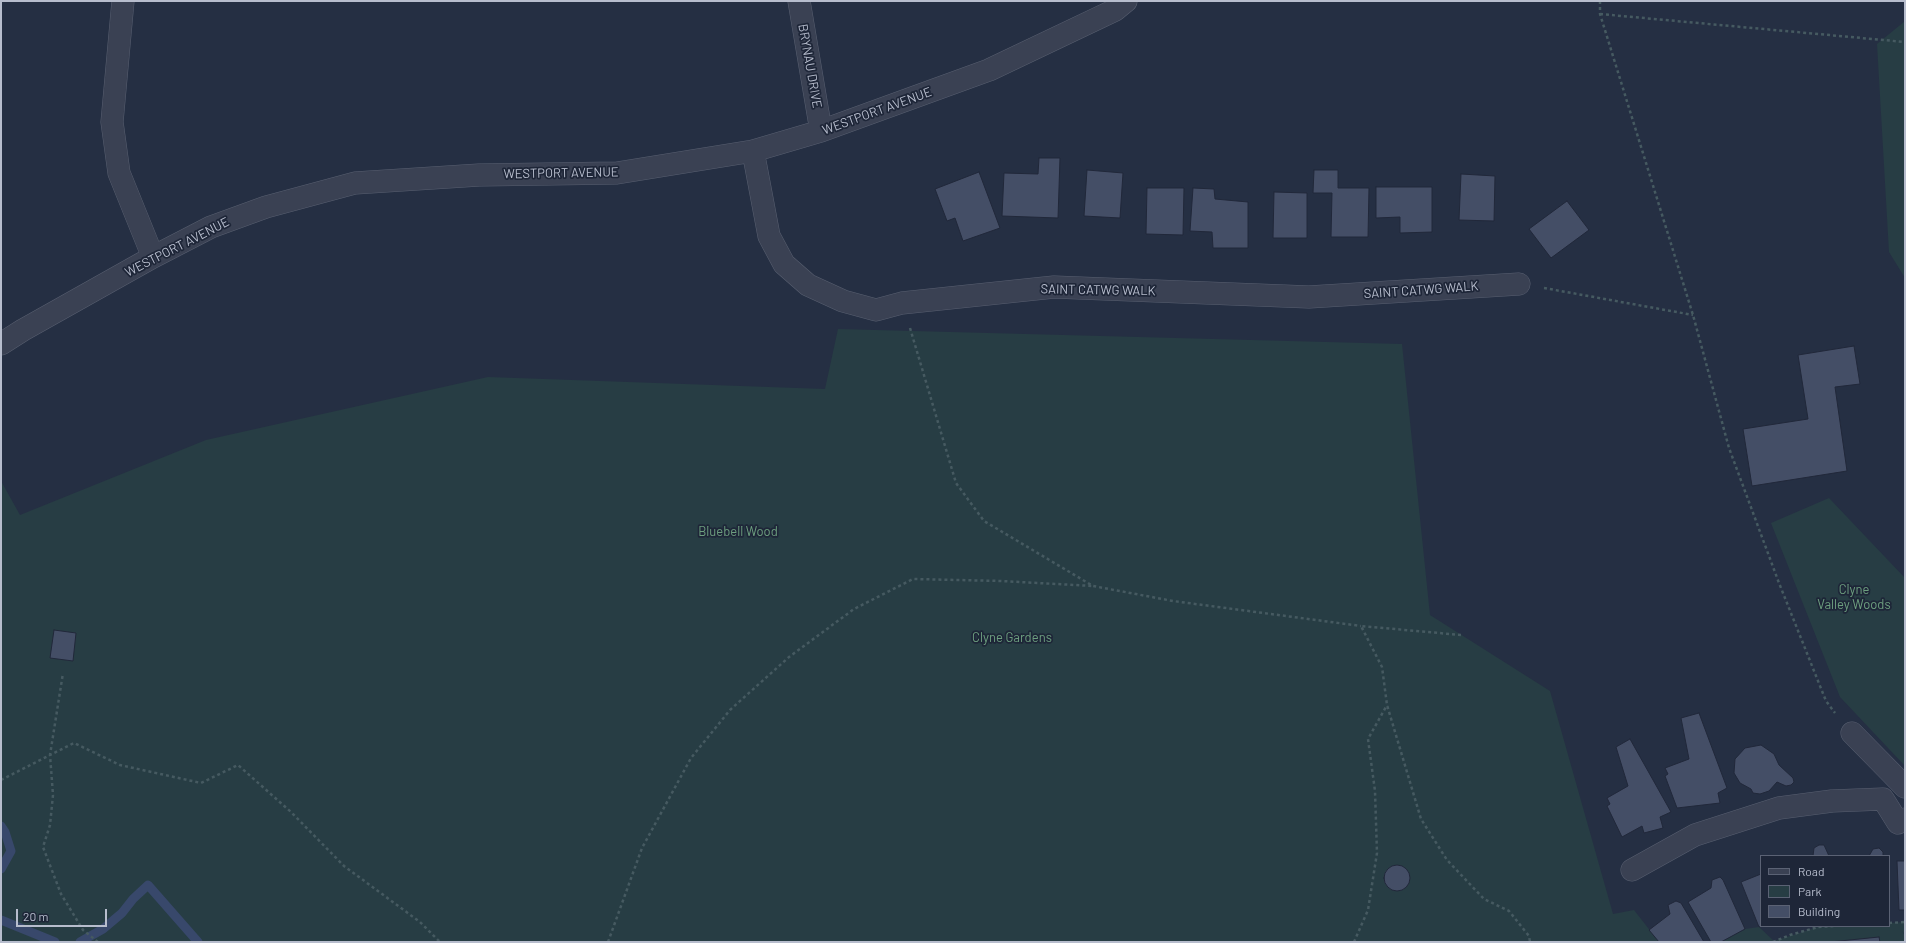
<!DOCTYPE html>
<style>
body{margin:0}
#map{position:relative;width:1906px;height:943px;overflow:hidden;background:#252f43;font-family:Barlow,sans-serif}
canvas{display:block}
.frame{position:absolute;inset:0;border:2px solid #b7bdcd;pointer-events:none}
.legend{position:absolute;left:1760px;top:855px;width:130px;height:72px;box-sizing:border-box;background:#1e2638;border:1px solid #5b6274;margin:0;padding:5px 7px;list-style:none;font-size:12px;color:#b7bdcd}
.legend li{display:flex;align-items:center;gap:8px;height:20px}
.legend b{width:20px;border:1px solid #5b6274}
.scale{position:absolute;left:16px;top:909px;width:91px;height:18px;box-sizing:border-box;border:2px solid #b7bdcd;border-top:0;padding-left:5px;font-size:12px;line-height:14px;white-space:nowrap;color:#b7bdcd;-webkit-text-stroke:3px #1e2638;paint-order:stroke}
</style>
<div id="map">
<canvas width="1906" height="943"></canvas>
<div class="frame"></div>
<ul class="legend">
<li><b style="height:5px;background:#3a4153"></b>Road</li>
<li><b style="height:11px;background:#273d44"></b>Park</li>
<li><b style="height:11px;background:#444e66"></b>Building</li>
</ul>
<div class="scale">20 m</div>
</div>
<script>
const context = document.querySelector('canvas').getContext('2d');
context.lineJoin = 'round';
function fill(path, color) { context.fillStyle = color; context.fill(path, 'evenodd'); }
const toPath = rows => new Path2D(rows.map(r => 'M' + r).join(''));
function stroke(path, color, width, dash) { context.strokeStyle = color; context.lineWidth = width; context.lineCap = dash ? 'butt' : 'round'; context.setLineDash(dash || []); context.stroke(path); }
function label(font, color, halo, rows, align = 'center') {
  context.font = font + ' Barlow,sans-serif'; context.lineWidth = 3.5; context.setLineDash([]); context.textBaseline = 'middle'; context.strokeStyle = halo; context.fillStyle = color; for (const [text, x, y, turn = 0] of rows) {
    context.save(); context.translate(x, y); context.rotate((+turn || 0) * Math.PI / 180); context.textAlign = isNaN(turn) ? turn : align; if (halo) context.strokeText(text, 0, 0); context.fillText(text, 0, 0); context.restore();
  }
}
const green = toPath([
 [1905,21,1905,278,1889,252,1877,44],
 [838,329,1402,344,1430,615,1550,691,1613,914,1634,910,1659,942,1,942,1,481,20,515,206,440,488,377,825,389],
 [1829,498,1905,578,1905,766,1840,697,1771,523],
 [1905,922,1905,934,1902,931,1905,936,1905,942,1880,942,1879,937,1830,942,1721,942,1745,929,1759,927,1774,941,1818,927,1889,926,1889,923]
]);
const stream = toPath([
 [1,826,5,832,11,851,1,869],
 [1,920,55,942],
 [80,942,103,929,122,913,133,899,148,885,198,942]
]);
const building = toPath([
 [1039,158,1060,158,1058,218,1002,216,1004,173,1038,174,1039,158],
 [1087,170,1123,173,1120,218,1084,216,1087,170],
 [1314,170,1338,170,1338,188,1369,188,1368,237,1331,237,1332,193,1313,193,1314,170],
 [979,172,1000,228,963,241,955,218,947,221,935,189,979,172],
 [1461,174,1495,176,1494,221,1459,220,1461,174],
 [1376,187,1432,187,1432,232,1400,233,1400,217,1376,218,1376,187],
 [1147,188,1184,188,1183,235,1146,234,1147,188],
 [1193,188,1214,189,1215,199,1248,202,1248,248,1213,248,1212,232,1190,231,1193,188],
 [1274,192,1307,193,1307,238,1273,238,1274,192],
 [1567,201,1589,230,1551,258,1529,229,1567,201],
 [1854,346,1860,384,1835,387,1847,471,1752,486,1743,429,1808,419,1798,355,1854,346],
 [54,630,76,633,73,661,50,658,54,630],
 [1699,713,1727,788,1718,793,1720,803,1677,808,1665,776,1668,774,1665,768,1689,759,1681,718,1699,713],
 [1630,739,1671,812,1660,817,1663,828,1644,833,1642,826,1622,837,1607,806,1610,804,1607,798,1628,786,1616,747,1630,739],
 [1761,745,1774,754,1779,765,1793,778,1794,782,1791,785,1786,786,1777,782,1769,791,1760,794,1753,793,1751,789,1740,783,1734,773,1735,759,1745,748,1761,745],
 [1819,845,1824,845,1829,856,1813,856,1814,848,1819,845],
 [1879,848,1883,852,1883,856,1869,856,1873,849,1879,848],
 [1897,861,1905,861,1905,910,1899,910,1897,861],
 '1384 878a13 13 0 1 1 26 0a13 13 0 1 1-26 0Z',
 [1761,874,1762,926,1759,927,1741,882,1761,874],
 [1720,877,1723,880,1745,929,1721,942,1711,942,1688,902,1711,888,1712,880,1720,877],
 [1676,901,1681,903,1704,942,1659,942,1649,930,1670,914,1668,905,1676,901],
 [1879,937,1880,942,1830,942,1879,937]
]);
const path = toPath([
 [1600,1,1600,14,1693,315,1729,448,1779,583,1826,701,1835,713],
 [1600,14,1905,42],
 [1544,288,1693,315],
 [910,328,956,483,984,521,1093,586,1173,601,1361,626],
 [1461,635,1361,626,1382,667,1387,705,1421,819,1447,860,1484,899,1509,911,1529,936,1530,942],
 [1,780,50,755,63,673],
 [1889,923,1905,922],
 [98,942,83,930,61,894,43,847,50,825,53,795,50,755,74,743,120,765,201,783,238,765,291,812,344,866,420,922,440,942],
 [608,942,642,848,691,758,730,710,789,657,854,609,913,579,1001,581,1093,586],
 [1354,942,1368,910,1377,853,1375,791,1368,739,1387,705],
 [1773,942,1790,935,1818,927,1835,926]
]);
const minor = toPath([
 [123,1,112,122,119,173,153,257],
 [799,1,821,131],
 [753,151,769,236,784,264,808,285,843,301,876,310,902,303,1054,287,1309,297,1519,284],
 [1,344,23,330,153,257,211,227,266,207,355,183,479,175,617,173,753,151,821,131,989,70,1115,10,1126,1],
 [1852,733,1905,787],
 [1632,870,1695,835,1779,808,1832,801,1883,799,1898,823,1905,819]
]);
const streetNames = [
 ["BRYNAU DRIVE",810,66,80],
 ["WESTPORT AVENUE",877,111,-20],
 ["WESTPORT AVENUE",561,173,-1],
 ["WESTPORT AVENUE",177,247,-27],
 ["SAINT CATWG WALK",1098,290,1],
 ["SAINT CATWG WALK",1421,290,-4]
];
const parkNames = [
 ["Bluebell Wood",738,532],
 ["Clyne",1854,590],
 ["Valley Woods",1854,605],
 ["Clyne Gardens",1012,638]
];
fill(green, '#273d44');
stroke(stream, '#38486b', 9);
fill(building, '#444e66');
stroke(building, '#21283a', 1);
stroke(minor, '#585f70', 23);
stroke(path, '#465a61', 2.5, [3, 3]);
stroke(minor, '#3a4153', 22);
label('13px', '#b7bdcd', '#1e2638', streetNames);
label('13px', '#6d9f7f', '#1e2638', parkNames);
</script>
